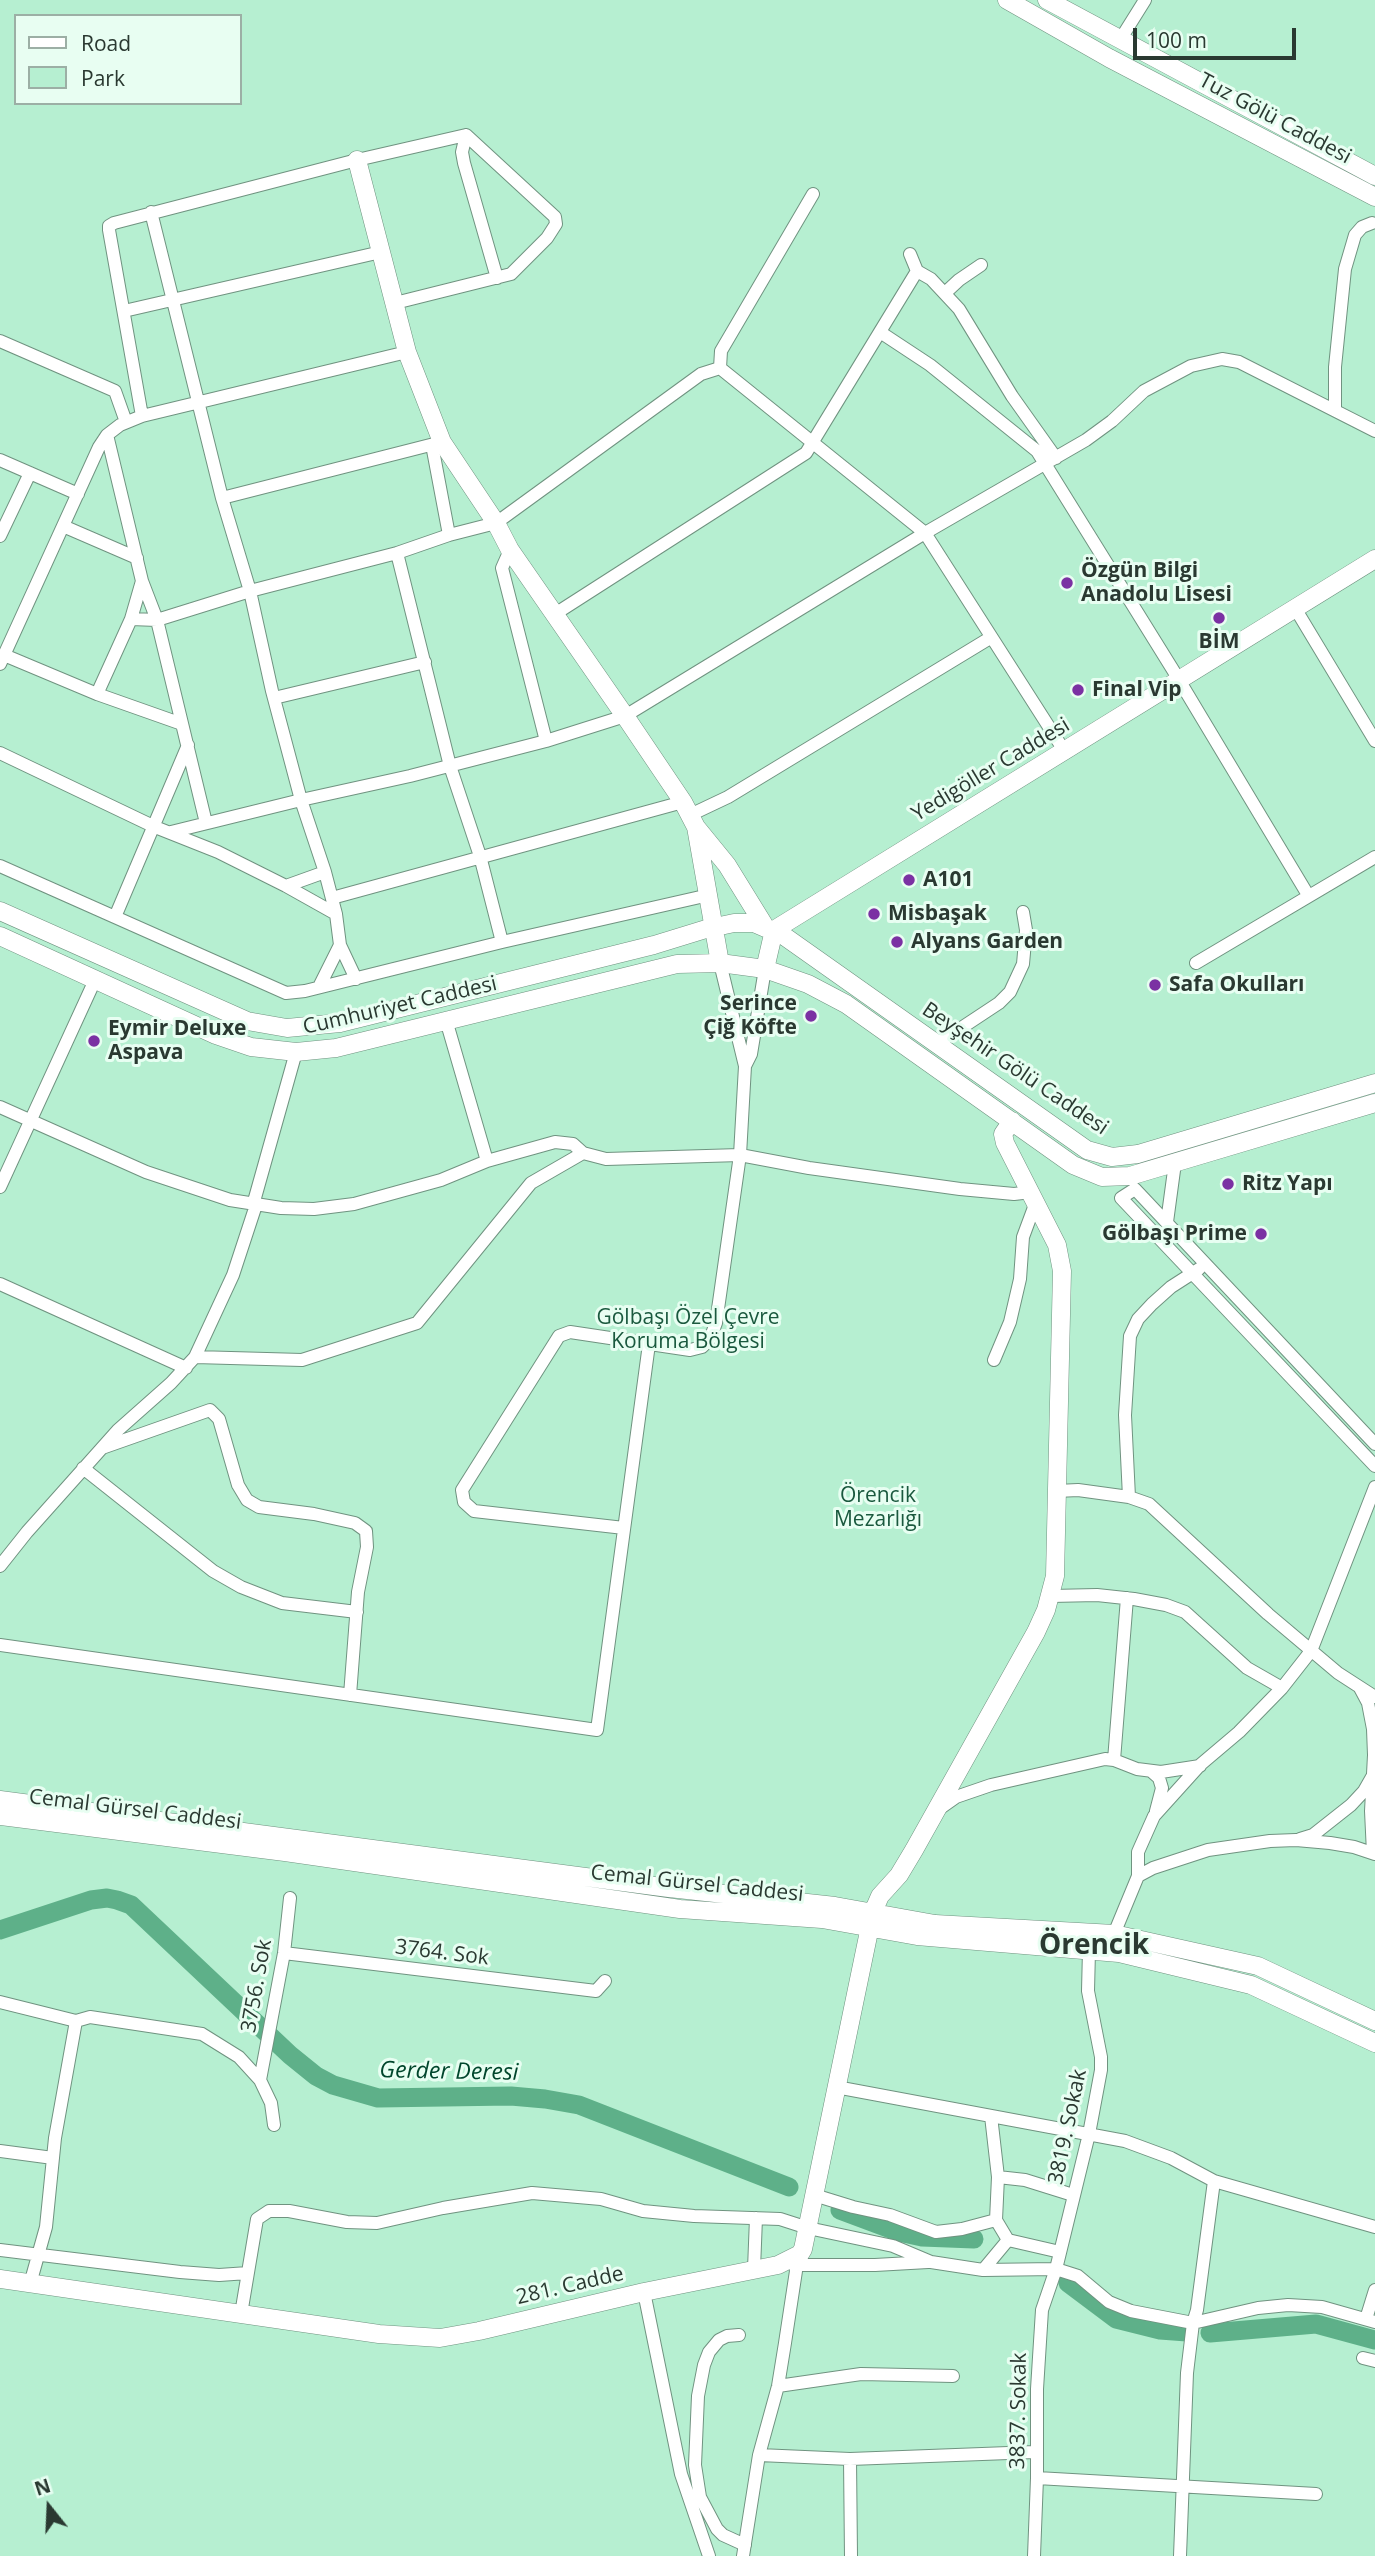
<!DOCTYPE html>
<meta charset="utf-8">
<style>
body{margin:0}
#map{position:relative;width:1375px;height:2556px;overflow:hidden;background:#e8fef2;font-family:"Open Sans",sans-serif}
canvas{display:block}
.legend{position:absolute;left:14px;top:14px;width:228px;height:91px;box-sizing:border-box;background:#e8fef2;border:2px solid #9cafa5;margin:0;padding:9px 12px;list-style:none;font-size:21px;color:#2a3931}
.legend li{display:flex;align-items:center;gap:14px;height:35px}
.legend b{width:35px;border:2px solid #9cafa5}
.north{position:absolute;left:14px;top:2472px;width:70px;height:70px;-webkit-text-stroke:5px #e8fef2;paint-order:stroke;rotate:342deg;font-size:19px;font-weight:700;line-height:28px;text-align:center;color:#2a3931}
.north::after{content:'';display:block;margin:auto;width:24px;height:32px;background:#2a3931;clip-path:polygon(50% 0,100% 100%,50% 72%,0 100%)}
.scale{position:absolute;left:1133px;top:28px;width:163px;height:32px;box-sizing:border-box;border:4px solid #2a3931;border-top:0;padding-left:9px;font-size:21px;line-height:24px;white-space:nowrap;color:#2a3931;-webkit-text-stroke:5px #e8fef2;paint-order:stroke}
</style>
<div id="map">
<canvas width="1375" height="2556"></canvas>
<ul class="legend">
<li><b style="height:9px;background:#fff"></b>Road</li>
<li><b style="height:19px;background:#b6efd1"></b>Park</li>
</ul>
<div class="north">N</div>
<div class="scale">100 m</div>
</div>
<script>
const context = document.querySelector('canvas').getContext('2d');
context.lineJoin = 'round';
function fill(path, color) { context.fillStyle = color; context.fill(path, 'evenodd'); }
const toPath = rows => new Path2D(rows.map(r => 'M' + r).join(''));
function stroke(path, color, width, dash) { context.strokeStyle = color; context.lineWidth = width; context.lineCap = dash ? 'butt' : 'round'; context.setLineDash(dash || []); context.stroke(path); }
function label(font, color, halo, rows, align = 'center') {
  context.font = font + ' "Open Sans",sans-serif'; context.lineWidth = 6; context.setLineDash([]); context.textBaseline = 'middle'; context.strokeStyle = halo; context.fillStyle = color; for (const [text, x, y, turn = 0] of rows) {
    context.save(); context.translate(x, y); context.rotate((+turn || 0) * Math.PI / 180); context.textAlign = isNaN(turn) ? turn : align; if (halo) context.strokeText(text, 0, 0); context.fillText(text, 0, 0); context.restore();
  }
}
const green = toPath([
 [0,0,1375,0,1375,2556,0,2556],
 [16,16,240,16,240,103,16,103]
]);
const river = toPath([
 [0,1930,91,1900,107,1898,117,1900,131,1905,290,2055,316,2076,333,2085,378,2098,511,2096,545,2099,579,2105,789,2187],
 [840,2210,899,2232,922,2237,974,2239],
 [1068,2283,1116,2319,1160,2330,1187,2332],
 [1210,2333,1316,2324,1375,2340]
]);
const street = toPath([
 [1120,40,1145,0],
 [466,135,462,152,464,163,497,278],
 [813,194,721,351,720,368,925,533,1065,752],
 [151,212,222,498,250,591,272,691,301,800,325,872,336,914,340,945,356,979],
 [917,271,931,279,959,309,1012,396,1056,458],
 [945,293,959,280,981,265],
 [124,311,381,252],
 [880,332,930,365,1037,451,1173,670,1308,895],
 [0,341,115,391,126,422],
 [1335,409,1335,367,1345,269,1355,235,1362,227,1372,223],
 [142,416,109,230,109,226,114,223,357,160,466,135,555,217,556,224,547,238,511,274,395,303],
 [107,435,142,581,157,620,206,823],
 [432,445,449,535],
 [0,460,78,494],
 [222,498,442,442],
 [63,526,137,558],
 [0,536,30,473],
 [510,550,502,568,546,741],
 [397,553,450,766,480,856,502,942],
 [1295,608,1375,741],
 [555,614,806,453,917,271,910,254],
 [131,619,157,620,250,591,397,553,449,535,496,523,701,374,720,368],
 [4,655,97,694,182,724],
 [0,664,99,447,107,435,120,425,142,416,407,352],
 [97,694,131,619,142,581],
 [274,698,425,662],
 [0,753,155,827,218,852,286,886,336,914],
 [690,815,728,797,990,638],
 [171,832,301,800,410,776,546,741,625,716,925,533,1086,440,1112,421,1144,391,1191,366,1222,359,1239,362,1375,431],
 [0,866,286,993,305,991,502,942,709,895],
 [286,886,325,872],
 [332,898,683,802],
 [115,917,188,745],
 [1196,963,1375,857],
 [319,987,340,945],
 [446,1020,487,1161],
 [937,1044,999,1003,1010,992,1023,964,1026,930,1023,912],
 [745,1066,751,1054,765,969],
 [0,1107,146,1172,230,1200,281,1208,314,1209,354,1204,441,1180,487,1161,555,1142,573,1144,583,1153,606,1159,740,1155,809,1168,960,1189,1014,1194,1031,1192],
 [0,1187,95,980],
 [253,1205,296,1052],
 [1167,1222,1175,1163],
 [0,1284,186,1368],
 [195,1357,302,1360,417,1323,531,1183,583,1153],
 [994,1360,1010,1322,1020,1279,1023,1237,1036,1202],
 [1375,1444,1135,1189,1121,1198,1375,1466],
 [102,1448,210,1410,219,1419,238,1485,247,1500,259,1507,314,1514,355,1523,366,1531,367,1547,358,1592,350,1695],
 [83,1468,213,1571,241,1587,282,1603,357,1612],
 [1057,1491,1078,1490,1129,1497,1149,1504,1268,1614,1338,1673,1375,1697],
 [1129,1497,1125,1415,1130,1336,1138,1319,1152,1304,1171,1287,1199,1269],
 [624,1528,474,1511,464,1502,462,1490,559,1336,570,1332,690,1350,702,1347,710,1339,716,1323,740,1155,745,1066,720,963],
 [0,1566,27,1532,118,1430,171,1383,195,1357,233,1275,256,1205],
 [1051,1596,1097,1595,1134,1599,1166,1605,1185,1612,1247,1668,1282,1688],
 [0,1645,597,1730,649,1344],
 [1360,1688,1368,1703,1373,1729,1374,1755,1371,1811,1373,1853],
 [1114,1760,1127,1598],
 [1151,1771,1159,1778,1162,1788,1156,1811],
 [939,1809,956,1797,991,1785,1105,1759,1114,1760,1137,1769,1161,1772,1200,1766],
 [1300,1839,1313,1835,1351,1805,1364,1791,1372,1777],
 [1138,1876,1153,1868,1208,1850,1270,1841,1296,1840,1330,1843,1354,1847,1375,1854],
 [1114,1934,1138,1876,1138,1852,1154,1816,1200,1765,1239,1732,1282,1688,1311,1651,1375,1487],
 [284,1953,596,1991,605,1981],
 [0,2002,76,2021,90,2017,202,2034,239,2057,260,2080,271,2103,274,2125],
 [260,2080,284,1953,290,1898],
 [836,2087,1125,2141,1171,2158,1214,2181,1375,2227],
 [0,2151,53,2158],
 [998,2177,1025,2180,1073,2195],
 [814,2195,853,2207,890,2215,936,2232,962,2229,996,2220],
 [1008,2240,1060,2252],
 [0,2250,180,2272,219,2275,248,2273],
 [795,2265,875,2265,928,2262],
 [754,2269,756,2218],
 [983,2270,1008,2240,996,2220,998,2177,991,2116],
 [30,2284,46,2227,55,2138,76,2021],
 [644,2292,681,2474,709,2556],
 [241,2314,257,2219,269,2211,289,2211,347,2222,377,2223,443,2208,532,2193,601,2199,643,2211,694,2216,780,2219,808,2228,893,2246,931,2262,983,2270,1056,2269,1078,2276,1109,2302,1131,2311,1193,2323,1187,2373,1180,2556],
 [1366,2319,1375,2290],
 [1193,2323,1258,2308,1288,2305,1322,2307,1375,2322],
 [1193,2323,1197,2310,1214,2181],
 [739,2335,727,2336,719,2340,709,2352,704,2365,698,2396,695,2465,700,2497,717,2529,723,2535,745,2545],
 [1363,2358,1375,2361],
 [778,2386,861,2374,953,2376],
 [759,2455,850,2459,1035,2452],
 [850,2459,851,2556],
 [1037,2478,1316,2494],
 [743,2556,759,2455,778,2386,785,2343,796,2271,794,2258],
 [1034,2556,1037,2478,1037,2389,1042,2310,1056,2269,1089,2134,1101,2070,1101,2057,1088,1991,1089,1950]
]);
const secondary = toPath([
 [1007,0,1109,58,1375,197],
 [1047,0,1375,176],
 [357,160,407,352,442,442,496,523,510,550,625,716,683,802,696,827,727,865,764,925],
 [696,827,720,963],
 [0,911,247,1021,287,1028,340,1023,654,945,706,929,734,923,754,923,784,936,1087,1150,1112,1157,1138,1154,1375,1083],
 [0,936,216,1035,251,1047,296,1052,336,1048,677,964,720,963,765,969,808,984,846,1004,1073,1165,1102,1177,1130,1176,1375,1103],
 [765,969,774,930,1375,559],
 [0,1800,669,1888,835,1906,935,1924,1114,1934,1258,1966,1375,2021],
 [0,1816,285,1852,680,1909,822,1919,917,1936,1119,1953,1251,1985,1375,2043],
 [0,2279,379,2334,440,2338,479,2331,644,2292,778,2265,800,2254,803,2249,873,1912,880,1896,899,1875,914,1850,1036,1632,1046,1610,1055,1576,1062,1271,1057,1245,1005,1143,1003,1134,1012,1121]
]);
const markers = [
 [1067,583,7,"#7b31a3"],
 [1219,618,7,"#7b31a3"],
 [1078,690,7,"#7b31a3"],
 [909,880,7,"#7b31a3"],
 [874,914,7,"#7b31a3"],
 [897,942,7,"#7b31a3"],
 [1155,985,7,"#7b31a3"],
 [811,1016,7,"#7b31a3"],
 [94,1041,7,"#7b31a3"],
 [1228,1184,7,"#7b31a3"],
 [1261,1234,7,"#7b31a3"]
];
const streetNames = [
 ["Tuz Gölü Caddesi",1275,119,28],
 ["Yedigöller Caddesi",991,770,-31],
 ["Cumhuriyet Caddesi",400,1006,-13],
 ["Beyşehir Gölü Caddesi",1015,1069,34],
 ["Cemal Gürsel Caddesi",135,1810,7],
 ["Cemal Gürsel Caddesi",697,1884,6],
 ["3764. Sok",442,1953,7],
 ["3756. Sok",257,1986,-80],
 ["3819. Sokak",1068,2127,-78],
 ["281. Cadde",570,2286,-13],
 ["3837. Sokak",1019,2411,-89]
];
const poiNames = [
 ["Özgün Bilgi",1081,571],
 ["Anadolu Lisesi",1081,595],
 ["BİM",1219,642,"center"],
 ["Final Vip",1092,690],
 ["A101",923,880],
 ["Misbaşak",888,914],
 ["Alyans Garden",911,942],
 ["Safa Okulları",1169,985],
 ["Serince",797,1004,"right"],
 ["Çiğ Köfte",797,1028,"right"],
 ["Eymir Deluxe",108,1029],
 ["Aspava",108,1053],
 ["Ritz Yapı",1242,1184],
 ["Gölbaşı Prime",1247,1234,"right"]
];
const parkNames = [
 ["Gölbaşı Özel Çevre",688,1318],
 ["Koruma Bölgesi",688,1342],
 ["Örencik",878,1496],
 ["Mezarlığı",878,1520]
];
const waterNames = [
 ["Gerder Deresi",449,2072,1]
];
const districtNames = [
 ["Örencik",1094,1946]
];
fill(green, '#b6efd1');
stroke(river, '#5eb089', 19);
stroke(street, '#709380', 14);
stroke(secondary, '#709380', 19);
stroke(street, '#fff', 12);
stroke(secondary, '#fff', 18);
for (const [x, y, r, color] of markers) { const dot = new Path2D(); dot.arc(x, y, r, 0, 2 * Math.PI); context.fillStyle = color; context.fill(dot); stroke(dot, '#e8fef2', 2.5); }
label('21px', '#2a3931', '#e8fef2', streetNames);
label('bold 21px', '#2a3931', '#e8fef2', poiNames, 'left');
label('21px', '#1a593e', '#e8fef2', parkNames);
label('italic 23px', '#00462c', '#e8fef2', waterNames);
label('bold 28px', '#2a3931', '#e8fef2', districtNames);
</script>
